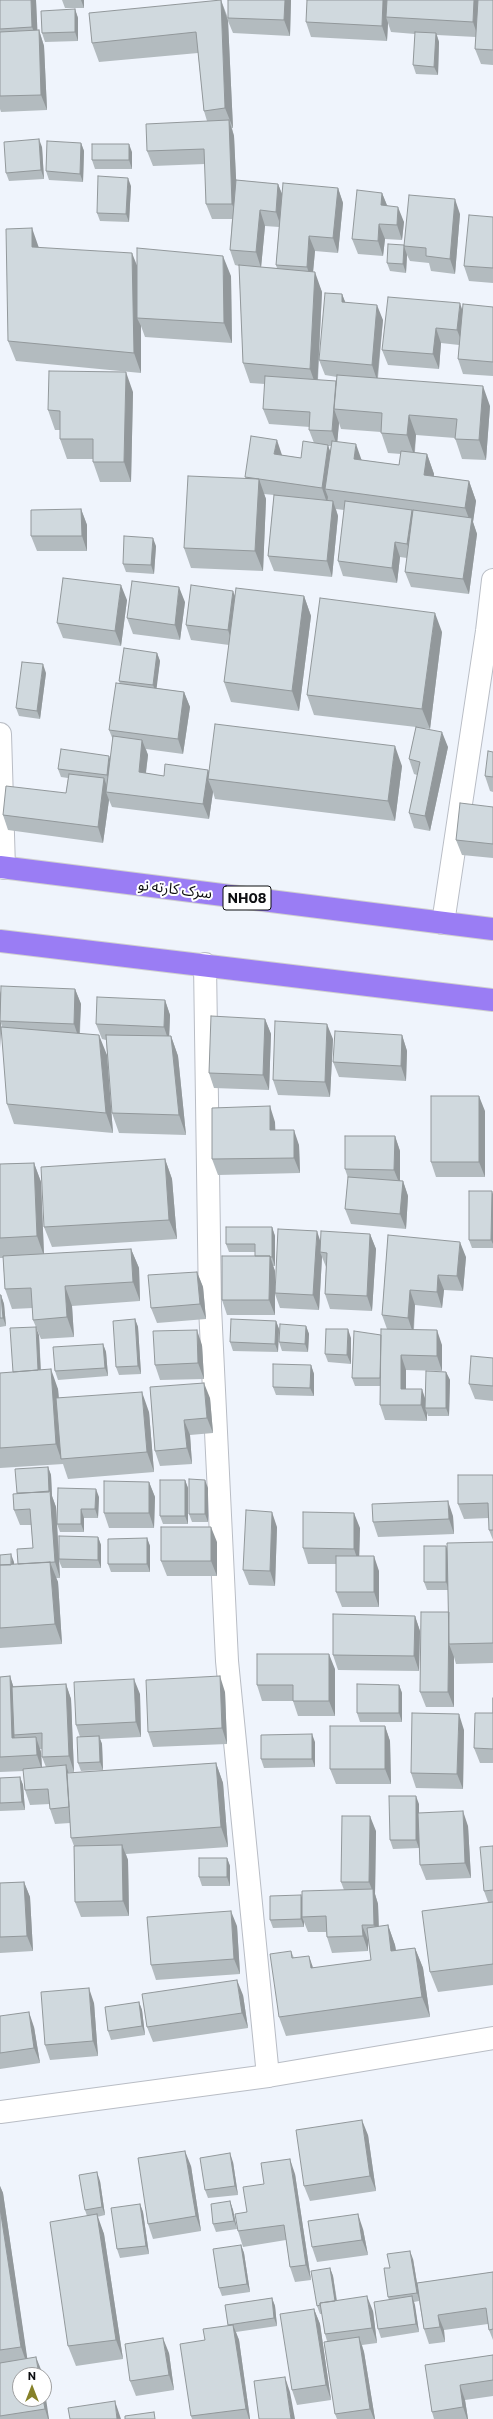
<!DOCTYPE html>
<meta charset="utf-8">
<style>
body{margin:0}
#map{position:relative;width:493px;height:2419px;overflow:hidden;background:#eff4fc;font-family:Commissioner,sans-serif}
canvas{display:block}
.north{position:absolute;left:12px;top:2367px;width:40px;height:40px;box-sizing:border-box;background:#fff;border:1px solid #9e9fa0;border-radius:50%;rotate:0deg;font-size:11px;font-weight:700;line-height:16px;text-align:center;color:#0d0e11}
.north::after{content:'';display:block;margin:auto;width:14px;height:18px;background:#868129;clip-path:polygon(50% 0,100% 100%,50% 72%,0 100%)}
</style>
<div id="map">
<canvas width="493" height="2419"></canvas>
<div class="north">N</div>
</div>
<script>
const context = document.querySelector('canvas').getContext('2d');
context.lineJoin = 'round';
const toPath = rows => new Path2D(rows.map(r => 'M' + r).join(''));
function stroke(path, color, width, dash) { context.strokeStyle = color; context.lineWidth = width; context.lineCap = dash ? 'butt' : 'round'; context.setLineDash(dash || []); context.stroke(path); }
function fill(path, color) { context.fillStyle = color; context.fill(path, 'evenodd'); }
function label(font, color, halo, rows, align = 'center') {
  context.font = font + ' Commissioner,"Noto Sans Arabic",sans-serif'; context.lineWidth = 4; context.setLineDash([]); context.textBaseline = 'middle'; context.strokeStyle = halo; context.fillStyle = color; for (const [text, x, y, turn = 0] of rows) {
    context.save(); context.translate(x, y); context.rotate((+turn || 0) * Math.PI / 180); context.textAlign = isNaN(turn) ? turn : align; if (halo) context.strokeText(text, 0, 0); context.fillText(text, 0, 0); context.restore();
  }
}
const street = toPath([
 [0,734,4,868],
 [443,923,487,631,493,580],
 [205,964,210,1307,227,1661,268,2076]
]);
const secondary = toPath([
 [0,2112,268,2076,493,2038]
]);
const highway = toPath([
 [0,867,493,929],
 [0,941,493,1000]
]);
const wall = toPath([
 [0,0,36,0,37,31,39,30,44,46,47,110,1,112,0,109],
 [62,0,84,0,84,8,65,8],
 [221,0,228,18,228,0,291,0,290,36,233,33,228,21,233,128,232,128,234,136,236,180,278,184,282,194,338,188,343,203,338,253,315,251,313,272,322,292,318,380,336,382,337,377,325,375,319,360,342,294,345,302,383,320,378,378,490,406,486,460,462,459,455,438,416,435,415,452,427,454,434,474,434,476,469,481,476,501,473,522,477,534,469,594,411,587,405,572,407,558,400,557,397,583,343,576,338,561,344,510,336,509,338,516,332,577,274,571,268,556,274,495,264,494,266,499,263,571,191,568,184,548,246,478,245,477,282,455,301,458,314,443,309,430,310,427,269,424,263,409,265,384,250,383,243,363,239,266,235,265,230,250,232,219,212,219,206,204,205,164,153,166,147,151,207,121,204,111,198,53,99,62,92,43],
 [265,226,279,227,276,265,277,268,261,267],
 [339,423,341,429,381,432,388,453,401,454,399,465,362,460,337,442],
 [328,446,331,446,330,451],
 [493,0,493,65,481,64,475,49,476,37,437,35,439,42,438,75,416,74,413,65,415,34,391,32,388,23,387,41,311,37,306,22],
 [75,9,78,18,78,41,45,42,42,33],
 [81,143,84,151,83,182,49,180,46,171],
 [42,147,44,179,9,181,6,173],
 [132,152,132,169,95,169,92,160],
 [131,186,129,222,100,221,97,213],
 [382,193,387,205,404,222,402,240,385,239,383,256,358,254,352,239],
 [460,214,455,274,431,271,429,263,410,261,407,255,406,273,390,271,387,263,404,245],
 [493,217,493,283,469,281,464,266],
 [39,248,137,265,231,276,232,343,145,337,141,326,141,373,16,361,8,341],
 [493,307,493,376,463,374,458,359,459,345,441,343,439,369,388,365,382,350,462,310],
 [133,392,131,482,100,482,93,462,93,459,67,459,60,439,60,430,55,430,48,410],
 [81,509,87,525,87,551,37,551,31,536],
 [156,546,154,574,126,572,123,564],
 [235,596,304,596,311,616,299,711,231,702,224,682,229,645,191,640,186,625],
 [127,600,121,646,63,638,57,623],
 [185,602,180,640,133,634,127,618],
 [442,632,430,729,424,728,448,747,430,831,414,828,409,813,417,775,414,774,409,759,416,727,314,715,307,695],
 [157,653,160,661,156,688,184,692,190,707,183,754,146,749,148,755,146,773,164,776,208,770,209,772,402,766,395,821,215,799,213,792,209,819,112,807,109,800,103,843,8,830,3,815,66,793,68,778,61,777,58,769,110,759,113,740,109,730,120,684,119,681],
 [46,673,40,719,19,716,16,708],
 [493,752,493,792,490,791,485,776],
 [493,807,493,858,462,855,456,840],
 [75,989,81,1004,80,1033,107,1055,113,1133,14,1124,7,1104,2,1027,1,1023,0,1048,0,991,1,994],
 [165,1000,170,1015,169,1036,171,1036,178,1056,186,1135,119,1133,112,1113,106,1040,102,1039,96,1024],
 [265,1019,271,1034,269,1090,214,1088,209,1073],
 [402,1035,407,1051,406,1081,339,1077,333,1062],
 [333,1039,330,1097,278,1095,273,1080],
 [485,1111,485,1177,436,1177,431,1162],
 [275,1122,275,1130,299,1145,300,1173,218,1175,212,1159],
 [395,1136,400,1151,400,1181,403,1181,408,1196,406,1229,351,1224,345,1209,348,1178,345,1169],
 [165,1159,172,1179,177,1239,52,1247,44,1227],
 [34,1163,41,1182,44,1254,131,1249,139,1268,140,1301,72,1306,74,1337,41,1339,33,1320,33,1308,12,1309,5,1289,3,1258,0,1258,0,1164],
 [493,1194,493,1248,472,1248,469,1240],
 [272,1227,275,1236,275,1266,273,1266,275,1271,275,1288,321,1241,370,1234,376,1249,372,1311,330,1309,325,1294,326,1267,322,1257,319,1310,280,1308,275,1294,275,1315,227,1315,222,1300,255,1256,255,1252,229,1252,226,1244],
 [388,1235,466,1257,463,1291,444,1290,442,1308,415,1305,414,1330,442,1345,442,1371,406,1370,406,1389,425,1399,446,1372,450,1380,449,1416,428,1416,427,1413,427,1421,385,1420,380,1405,380,1386,355,1386,352,1378,381,1335,387,1329,382,1315],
 [197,1272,203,1287,206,1319,157,1323,151,1308],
 [0,1295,1,1295,4,1304,6,1326,0,1327],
 [135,1319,138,1327,141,1374,119,1375,116,1367],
 [276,1321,279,1329,278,1352,233,1351,230,1342],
 [306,1326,309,1334,308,1352,282,1351,279,1342],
 [39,1335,41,1370,58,1389,59,1398,149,1412,154,1472,68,1479,63,1464,0,1468,0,1373,13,1372],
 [351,1338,351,1364,328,1362,325,1354],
 [103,1344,106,1352,108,1376,58,1380,55,1371],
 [202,1345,204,1379,160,1380,155,1365],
 [493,1358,493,1401,475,1399,469,1384],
 [311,1365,314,1374,314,1396,276,1395,273,1387],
 [150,1387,210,1398,213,1433,190,1435,192,1464,160,1466,155,1451],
 [48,1467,51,1475,52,1496,56,1507,57,1524,99,1497,98,1518,84,1518,84,1532,60,1532,57,1524,59,1554,98,1537,101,1545,101,1568,62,1568,59,1561,60,1578,56,1578,58,1582,62,1644,0,1648,0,1555,14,1562,14,1565,18,1564,33,1548,31,1525,20,1525,14,1510,17,1493],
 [493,1475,493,1540,489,1530,489,1518,464,1519,458,1504],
 [185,1480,188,1488,188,1524,163,1524,160,1516],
 [149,1482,155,1497,154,1528,109,1528,104,1513],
 [208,1488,208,1522,192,1522,189,1514],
 [453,1516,454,1534,378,1537,373,1522],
 [277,1527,275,1586,249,1585,243,1570],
 [360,1528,359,1556,379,1571,379,1607,342,1607,336,1592,336,1564,308,1564,303,1548],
 [147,1538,150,1546,150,1572,111,1572,108,1564],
 [217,1542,217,1576,167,1576,161,1561],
 [493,1542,493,1663,456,1664,454,1657,454,1707,426,1707,420,1692,449,1612,448,1590,427,1590,424,1582,446,1546,447,1551],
 [415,1616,420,1631,419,1671,338,1670,333,1655],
 [335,1669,335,1716,298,1716,293,1701,262,1701,257,1685],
 [10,1676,13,1686,66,1684,71,1699,74,1772,68,1772,68,1773,216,1763,223,1783,228,1847,126,1854,128,1860,129,1916,81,1917,75,1902,74,1846,71,1838,70,1823,55,1824,50,1809,50,1804,30,1805,25,1790,24,1771,0,1772,0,1677],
 [40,1749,42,1749,42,1757,46,1767,42,1767,41,1752],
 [399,1685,402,1693,402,1722,360,1722,357,1713],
 [225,1692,227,1744,153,1747,148,1732],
 [140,1694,141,1737,100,1739,102,1744,103,1770,81,1771,78,1763,80,1737,76,1725],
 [493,1698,493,1763,480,1763,474,1748,493,1713],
 [385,1726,390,1741,391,1784,336,1784,330,1769],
 [464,1730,463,1789,416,1788,411,1773],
 [315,1742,315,1767,264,1768,261,1759],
 [20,1777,23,1785,25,1810,0,1811,0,1778],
 [419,1804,419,1813,468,1826,471,1878,426,1880,420,1865,419,1848,393,1849,390,1840],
 [376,1831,375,1894,378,1904,379,1927,388,1925,395,1945,396,1950,415,1948,423,1968,430,2017,286,2036,279,2017,291,1951,294,1958,313,1968,371,1960,368,1940,368,1951,332,1953,327,1937,326,1932,308,1932,304,1922,304,1927,273,1928,270,1920,302,1899,344,1890,341,1882],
 [493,1846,493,1985,438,1992,430,1972,488,1902,484,1891],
 [227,1858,230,1866,230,1886,202,1886,199,1877],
 [24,1882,30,1897,33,1951,0,1953,0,1883],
 [237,1926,240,1974,156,1980,151,1965],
 [243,1995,248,2028,153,2042,147,2027],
 [139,2002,142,2010,145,2035,111,2040,108,2031],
 [94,2003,98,2056,50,2060,45,2045],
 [0,2016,34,2027,40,2063,0,2069],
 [368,2135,376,2191,310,2201,304,2186],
 [233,2162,238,2195,208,2198,205,2190],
 [191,2166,201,2231,153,2239,148,2224],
 [295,2174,311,2280,295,2282,290,2267,286,2240,243,2247,238,2231,247,2212,264,2184],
 [100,2181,105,2215,97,2217,104,2234,123,2359,76,2366,68,2346,87,2216,85,2210],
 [0,2186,3,2193,27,2359,42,2372,42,2375,20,2375,44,2399,49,2419,0,2419],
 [230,2201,233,2210,237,2229,216,2232,213,2224],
 [140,2204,143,2212,149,2254,120,2258,117,2249],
 [363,2229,368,2255,317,2262,312,2247],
 [241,2245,244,2253,250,2292,222,2296,219,2288],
 [413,2259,417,2283,493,2272,493,2340,489,2330,488,2324,444,2330,445,2342,429,2344,424,2329,419,2301,414,2302,419,2332,381,2338,378,2329,389,2300,388,2297,390,2268],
 [330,2268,333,2276,337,2300,373,2311,377,2343,362,2345,364,2352,375,2419,337,2419,335,2414,327,2341,325,2334,322,2314,320,2314,317,2306],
 [272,2298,275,2306,277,2326,236,2332,239,2340,250,2419,192,2419,191,2416,205,2340,228,2326,225,2305],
 [314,2309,320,2324,331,2400,297,2405,292,2390],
 [169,2353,174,2390,136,2396,130,2381],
 [493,2355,493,2396,465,2400,468,2419,434,2419,432,2412,425,2365]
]);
const shadedWall = toPath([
 [31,0,36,0,38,42,32,27],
 [81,0,84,0,84,8],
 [221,0,228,21,233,128,225,108],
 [285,0,291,0,290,36,284,20],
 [383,0,389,0,386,17,388,23,387,41,382,26],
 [474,0,480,0,478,37,473,22],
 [75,9,78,18,78,41,75,32],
 [39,30,44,46,47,110,41,95],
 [436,33,439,42,438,75,434,67],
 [229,120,234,136,238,219,232,204],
 [39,139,42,147,44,179,41,170],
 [81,143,84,151,83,182,80,174],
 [129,144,132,152,132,169,129,160],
 [128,178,131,186,129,222,126,214],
 [278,184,284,199,281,227,276,212],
 [338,188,343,203,338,253,333,238],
 [382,193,388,208,381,205],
 [455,199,460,214,455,274,450,259],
 [398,207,404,222,402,240,397,225],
 [260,210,265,226,261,268,256,252],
 [379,224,385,239,383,256,378,241],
 [32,228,39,248,32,247],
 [309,236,315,251,312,283,307,267],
 [404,246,407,255,406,273,403,264],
 [132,253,140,273,137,318,141,326,141,373,134,353],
 [223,256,231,276,232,343,224,323],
 [315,272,322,292,317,389,310,369],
 [342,294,348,309,342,302],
 [460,303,465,318,463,345,457,330],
 [377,305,383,320,377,380,372,365],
 [436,328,441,343,439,369,433,354],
 [126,372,133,392,131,482,124,462],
 [336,381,341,396,334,409,339,423,337,446,332,431],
 [483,386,490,406,486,460,479,440],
 [409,415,416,435,414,455,407,435],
 [277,440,282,455,280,469,274,454],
 [356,444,363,464,354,459],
 [328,445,333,460,325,489,328,497,327,503,322,488],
 [427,454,434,474,431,494,424,475],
 [259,479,266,499,263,571,255,551],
 [469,481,476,501,473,522,477,534,469,594,463,579,471,524,465,508],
 [333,501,338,516,332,577,327,561],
 [81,509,87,525,87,551,82,536],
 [412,510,417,525,413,559,407,544],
 [153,538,156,546,154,574,151,565],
 [395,542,400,557,397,583,392,568],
 [121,585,127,600,121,646,115,631],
 [179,587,185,602,180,640,175,625],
 [233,591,239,606,233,645,228,630],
 [304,596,311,616,299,711,292,691],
 [435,613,442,632,430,729,422,709],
 [157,653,160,661,156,693,153,685],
 [43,664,46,673,40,719,37,711],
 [184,692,190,707,183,754,178,739],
 [442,732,448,747,430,831,425,816],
 [142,740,148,755,144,787,139,772],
 [395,746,402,766,395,821,388,801],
 [109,756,112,764,110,783,107,775],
 [208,770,212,780,208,779,213,792,209,819,203,804],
 [104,778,109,792,106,792,109,800,103,843,98,827],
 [75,989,81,1004,79,1039,74,1024],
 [0,991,1,995,0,1021],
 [165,1000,170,1015,169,1042,164,1027],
 [265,1019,271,1034,269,1090,263,1075],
 [0,1021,1,1023,0,1048],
 [327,1024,333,1039,330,1097,325,1082],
 [99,1035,107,1055,113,1133,106,1113],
 [402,1035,407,1051,406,1081,401,1066],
 [171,1036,178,1056,186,1135,179,1115],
 [479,1096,485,1111,485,1177,479,1162],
 [270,1106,275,1122,276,1146,270,1130],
 [294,1130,299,1145,300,1173,294,1158],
 [395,1136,400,1151,400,1185,394,1170],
 [165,1159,172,1179,177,1239,169,1220],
 [34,1163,41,1182,44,1256,37,1236],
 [403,1181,408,1196,406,1229,400,1214],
 [492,1191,493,1194,493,1244,491,1240],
 [272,1227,275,1236,275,1266,272,1257],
 [317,1231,322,1246,320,1252,322,1257,319,1310,313,1295],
 [370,1234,376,1249,372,1311,367,1296],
 [460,1242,466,1257,463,1291,457,1276],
 [131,1249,139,1268,140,1301,133,1282],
 [270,1256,275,1271,275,1315,269,1300],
 [197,1272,203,1287,206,1319,200,1304],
 [438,1275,444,1290,442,1308,437,1292],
 [65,1286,72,1306,74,1337,67,1317],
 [410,1290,415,1305,413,1333,408,1318],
 [1,1295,4,1304,6,1326,3,1318],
 [135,1319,138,1327,141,1374,138,1366],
 [276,1321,279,1329,278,1352,275,1344],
 [306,1326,309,1334,308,1352,305,1344],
 [36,1327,39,1335,41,1379,38,1370],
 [348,1329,351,1338,351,1364,347,1355],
 [197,1330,202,1345,204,1379,198,1363],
 [437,1330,442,1345,442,1371,437,1356],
 [103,1344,106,1352,108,1376,105,1368],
 [401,1355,406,1370,406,1404,401,1389],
 [311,1365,314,1374,314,1396,310,1388],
 [51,1369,58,1389,63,1459,61,1459,56,1444],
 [446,1372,450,1380,449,1416,446,1408],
 [204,1383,210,1398,213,1433,207,1418],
 [422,1389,427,1404,425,1408,427,1413,427,1421,421,1405],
 [142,1392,149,1412,154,1472,147,1452],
 [184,1420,190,1435,192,1464,187,1448],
 [48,1467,51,1475,52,1496,56,1507,60,1578,55,1562,49,1493],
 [185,1480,188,1488,188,1524,185,1516],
 [205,1480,208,1488,208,1522,205,1514],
 [149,1482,155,1497,154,1528,149,1513],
 [96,1489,99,1497,98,1518,95,1509],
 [448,1501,453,1516,454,1534,449,1519],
 [81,1509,84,1518,84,1532,81,1524],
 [272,1512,277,1527,275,1586,270,1571],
 [354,1513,360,1528,359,1564,354,1549],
 [211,1527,217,1542,217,1576,211,1561],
 [98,1537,101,1545,101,1568,98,1560],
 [147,1538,150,1546,150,1572,147,1564],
 [446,1546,449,1555,449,1590,446,1582],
 [11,1554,14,1562,15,1579,12,1570],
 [374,1556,379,1571,379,1607,374,1592],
 [50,1562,58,1582,62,1644,55,1624],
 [449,1612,449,1644,454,1657,454,1707,448,1692],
 [415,1616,420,1631,419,1671,414,1656],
 [329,1654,335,1669,335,1716,329,1701],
 [10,1676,15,1692,14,1735,17,1744,12,1738],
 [220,1676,225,1692,227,1744,222,1728],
 [134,1679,140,1694,141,1737,136,1722],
 [66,1684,71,1699,74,1772,69,1756],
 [399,1685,402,1693,402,1722,399,1713],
 [459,1714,464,1730,463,1789,457,1774],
 [385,1726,390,1741,391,1784,385,1769],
 [312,1734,315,1742,315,1767,312,1759],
 [99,1736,102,1744,103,1770,100,1762],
 [36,1737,41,1752,42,1770,37,1755],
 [216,1763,223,1783,228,1847,221,1827],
 [66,1765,71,1780,69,1807],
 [20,1777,23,1785,25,1810,22,1802],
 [416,1796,419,1804,419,1848,416,1840],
 [463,1811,468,1826,471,1878,465,1863],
 [370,1816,376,1831,375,1894,378,1904,379,1940,374,1925,373,1892,369,1882],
 [122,1845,128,1860,129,1916,123,1901],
 [227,1858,230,1866,230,1886,227,1877],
 [24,1882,30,1897,33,1951,27,1936],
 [301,1895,304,1903,302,1917,304,1922,304,1927,301,1919],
 [231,1911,237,1926,240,1974,234,1959],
 [362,1925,368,1940,368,1951,363,1936],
 [388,1925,395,1945,399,1970,391,1951],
 [415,1948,423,1968,430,2017,422,1997],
 [309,1956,316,1976,311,1968],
 [237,1980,243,1995,248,2028,242,2013],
 [89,1988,94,2003,98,2056,93,2041],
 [139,2002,142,2010,145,2035,142,2026],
 [29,2012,34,2027,40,2063,34,2048],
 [362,2120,368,2135,376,2191,370,2176],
 [185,2151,191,2166,201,2231,196,2216],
 [230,2153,233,2162,238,2195,235,2186],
 [290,2159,295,2174,311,2280,306,2265],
 [97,2172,100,2181,105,2215,102,2207],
 [0,2186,3,2193,29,2370,21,2347,0,2208],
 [230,2201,233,2210,237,2229,234,2221],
 [140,2204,143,2212,149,2254,146,2246],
 [97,2214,104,2234,123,2359,116,2340],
 [358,2214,363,2229,368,2255,362,2240],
 [241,2245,244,2253,250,2292,247,2284],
 [410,2251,413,2259,420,2301,417,2293],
 [330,2268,333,2276,338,2311,335,2303],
 [367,2296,373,2311,377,2343,372,2328],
 [412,2296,415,2305,419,2332,416,2324],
 [272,2298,275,2306,277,2326,274,2318],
 [314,2309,320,2324,331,2400,326,2385],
 [438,2315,444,2330,445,2342,440,2327],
 [233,2325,239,2340,250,2419,249,2419,246,2409],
 [359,2337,364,2352,375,2419,374,2419,370,2409],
 [163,2338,169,2353,174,2390,169,2375],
 [36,2357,42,2372,42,2375,39,2375],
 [285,2377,290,2392,295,2419,291,2419],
 [44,2385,49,2419,48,2419,45,2409,43,2399,44,2399],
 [460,2385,465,2400,468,2419,467,2419,463,2407],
 [115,2401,121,2419,117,2419]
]);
const building = toPath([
 [0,0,31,0,32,27,0,29,0,0],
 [221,0,225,108,204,111,196,32,92,43,89,13,221,0],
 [228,0,285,0,284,20,228,18,228,0],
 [307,0,383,0,382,26,306,22,307,0],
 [387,0,474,0,473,22,386,17,387,0],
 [478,0,493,0,493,50,475,49,478,0],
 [75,9,75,32,42,33,41,11,75,9],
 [39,30,41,95,0,96,0,32,39,30],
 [415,32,436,33,434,67,413,65,415,32],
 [229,120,232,204,206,204,204,149,147,151,146,124,229,120],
 [39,139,41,170,6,173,4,142,39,139],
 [47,141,81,143,80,174,46,171,47,141],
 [92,144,129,144,129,160,92,160,92,144],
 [98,176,128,178,126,214,97,213,98,176],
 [236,180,278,184,276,212,260,210,256,252,230,250,236,180],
 [283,183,338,188,333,238,309,236,307,267,276,265,283,183],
 [357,190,382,193,381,205,398,207,397,225,379,224,378,241,352,239,357,190],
 [409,195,455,199,450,259,426,256,426,248,404,246,409,195],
 [469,215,493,217,493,268,464,266,469,215],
 [32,228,32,247,132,253,134,353,8,341,6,229,32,228],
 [388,244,404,245,403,264,387,263,388,244],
 [137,248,223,256,224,323,137,318,137,248],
 [239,265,315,272,310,369,243,363,239,265],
 [325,293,342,294,342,302,377,305,372,365,319,360,325,293],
 [388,297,460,303,457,330,436,328,433,354,382,350,388,297],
 [463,304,493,307,493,362,458,359,463,304],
 [49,371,126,372,124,462,93,462,93,439,60,439,60,411,48,410,49,371],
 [337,375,483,386,479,440,455,439,457,419,409,415,407,435,381,433,382,413,334,409,337,375],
 [265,376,336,381,332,431,309,430,310,412,263,409,265,376],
 [251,436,277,440,274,454,301,458,303,441,328,445,322,488,245,477,251,436],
 [332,441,356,444,354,459,399,465,401,451,427,454,424,475,469,481,465,508,325,489,332,441],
 [188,476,259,479,255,551,184,548,188,476],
 [274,495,333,501,327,561,268,556,274,495],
 [345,501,412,510,407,544,395,542,392,568,338,561,345,501],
 [81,509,82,536,31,536,31,510,81,509],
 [413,510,472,518,463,579,405,572,413,510],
 [124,536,153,538,151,565,123,564,124,536],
 [63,578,121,585,115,631,57,623,63,578],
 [132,581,179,587,175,625,127,618,132,581],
 [191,585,233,591,228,630,186,625,191,585],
 [236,588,304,596,292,691,224,682,236,588],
 [320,598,435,613,422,709,307,695,320,598],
 [124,648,157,653,153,685,119,681,124,648],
 [22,662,43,664,37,711,16,708,22,662],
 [116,683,184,692,178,739,109,730,116,683],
 [215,724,395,746,388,801,208,779,215,724],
 [416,727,442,732,425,816,409,813,420,762,409,759,416,727],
 [113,736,142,740,139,772,164,776,165,764,208,770,203,804,106,792,113,736],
 [61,749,109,756,107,775,58,769,61,749],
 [488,751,493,752,493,777,485,776,488,751],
 [69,774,104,778,98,827,3,815,6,786,66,793,69,774],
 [460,803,493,807,493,844,456,840,460,803],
 [1,986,75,989,74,1024,0,1021,1,986],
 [97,997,165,1000,164,1027,96,1024,97,997],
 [211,1016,265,1019,263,1075,209,1073,211,1016],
 [275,1021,327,1024,325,1082,273,1080,275,1021],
 [1,1027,99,1035,106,1113,7,1104,1,1027],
 [335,1031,402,1035,401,1066,333,1062,335,1031],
 [106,1035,171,1036,179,1115,112,1113,106,1035],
 [431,1096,479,1096,479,1162,431,1162,431,1096],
 [270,1106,270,1130,294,1130,294,1158,212,1159,212,1108,270,1106],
 [345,1136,395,1136,394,1170,345,1169,345,1136],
 [165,1159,169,1220,44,1227,41,1167,165,1159],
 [34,1163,37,1236,0,1238,0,1164,34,1163],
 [348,1177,403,1181,400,1214,345,1209,348,1177],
 [469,1191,492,1191,491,1240,469,1240,469,1191],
 [226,1227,272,1227,272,1257,270,1257,270,1256,255,1256,255,1244,226,1244,226,1227],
 [278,1229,317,1231,313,1295,275,1293,278,1229],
 [321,1231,370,1234,367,1296,325,1294,327,1253,320,1252,321,1231],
 [388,1235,460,1242,457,1276,438,1275,437,1292,410,1290,408,1318,382,1315,388,1235],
 [131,1249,133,1282,65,1286,67,1317,33,1320,31,1288,5,1289,3,1256,131,1249],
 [222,1256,270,1256,269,1300,222,1300,222,1256],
 [197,1272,200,1304,151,1308,148,1275,197,1272],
 [0,1295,1,1295,3,1318,0,1318,0,1295],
 [135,1319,138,1366,116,1367,113,1321,135,1319],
 [231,1319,276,1321,275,1344,230,1342,231,1319],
 [280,1324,306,1326,305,1344,279,1342,280,1324],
 [36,1327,38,1370,13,1372,10,1328,36,1327],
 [326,1329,348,1329,347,1355,325,1354,326,1329],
 [381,1329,437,1330,437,1356,401,1355,401,1389,422,1389,421,1405,380,1405,381,1329],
 [197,1330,198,1363,155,1365,153,1331,197,1330],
 [354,1331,381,1335,380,1378,352,1378,354,1331],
 [103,1344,105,1368,55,1371,53,1347,103,1344],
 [471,1356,493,1358,493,1386,469,1384,471,1356],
 [273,1364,311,1365,310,1388,273,1387,273,1364],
 [51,1369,56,1444,0,1448,0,1373,51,1369],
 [426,1371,446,1372,446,1408,425,1408,426,1371],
 [204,1383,207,1418,184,1420,187,1448,155,1451,150,1387,204,1383],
 [142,1392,147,1452,61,1459,56,1398,142,1392],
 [48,1467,49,1492,17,1493,15,1469,48,1467],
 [458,1475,493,1475,493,1530,489,1530,488,1503,458,1504,458,1475],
 [189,1479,205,1480,205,1514,189,1514,189,1479],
 [160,1480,185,1480,185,1516,160,1516,160,1480],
 [104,1481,149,1482,149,1513,104,1513,104,1481],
 [58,1488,96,1489,95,1509,81,1509,81,1524,57,1524,58,1488],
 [50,1491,55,1562,18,1564,17,1549,33,1548,30,1509,14,1510,13,1494,50,1491],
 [448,1501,449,1519,373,1522,372,1504,448,1501],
 [246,1510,272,1512,270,1571,243,1570,246,1510],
 [303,1512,354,1513,354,1549,303,1548,303,1512],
 [161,1527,211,1527,211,1561,161,1561,161,1527],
 [59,1536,98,1537,98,1560,59,1559,59,1536],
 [147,1538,147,1564,108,1564,108,1539,147,1538],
 [493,1542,493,1643,449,1644,447,1543,493,1542],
 [424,1546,446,1546,446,1582,424,1582,424,1546],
 [11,1554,11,1565,0,1565,0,1555,11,1554],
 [336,1556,374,1556,374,1592,336,1592,336,1556],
 [50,1562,55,1624,0,1628,0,1565,50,1562],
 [421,1612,449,1612,448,1692,420,1692,421,1612],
 [333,1614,415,1616,414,1656,333,1655,333,1614],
 [257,1654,329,1654,329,1701,293,1701,293,1685,257,1685,257,1654],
 [10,1676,12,1738,36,1737,37,1755,0,1757,0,1677,10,1676],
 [220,1676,222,1728,148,1732,146,1680,220,1676],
 [134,1679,136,1722,76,1725,74,1682,134,1679],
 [66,1684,69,1756,42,1757,42,1733,14,1735,12,1687,66,1684],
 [357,1684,399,1685,399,1713,357,1713,357,1684],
 [493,1698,493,1749,474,1748,475,1713,493,1713,493,1698],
 [412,1713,459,1714,457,1774,411,1773,412,1713],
 [330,1726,385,1726,385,1769,330,1769,330,1726],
 [312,1734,312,1759,261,1759,261,1735,312,1734],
 [99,1736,100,1762,78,1763,77,1737,99,1736],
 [216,1763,221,1827,71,1838,67,1773,216,1763],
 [66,1765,69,1807,50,1809,48,1789,25,1790,23,1769,66,1765],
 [20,1777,22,1802,0,1803,0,1778,20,1777],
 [389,1796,416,1796,416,1840,390,1840,389,1796],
 [463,1811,465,1863,420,1865,418,1813,463,1811],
 [342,1816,370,1816,369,1882,341,1882,342,1816],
 [122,1845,123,1901,75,1902,74,1846,122,1845],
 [493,1846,493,1890,484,1891,480,1847,493,1846],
 [199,1858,227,1858,227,1877,199,1877,199,1858],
 [24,1882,27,1936,0,1937,0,1883,24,1882],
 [373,1889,374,1925,362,1925,363,1936,327,1937,326,1916,302,1917,302,1891,373,1889],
 [301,1895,301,1919,270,1920,270,1896,301,1895],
 [493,1902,493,1964,430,1972,422,1911,493,1902],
 [231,1911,234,1959,151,1965,147,1917,231,1911],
 [388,1925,391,1951,415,1948,422,1997,279,2017,270,1954,291,1951,292,1958,309,1956,311,1968,371,1960,367,1928,388,1925],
 [237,1980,242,2013,147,2027,142,1994,237,1980],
 [89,1988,93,2041,45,2045,41,1992,89,1988],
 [139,2002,142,2026,108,2031,105,2007,139,2002],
 [29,2012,34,2048,0,2053,0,2016,29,2012],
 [362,2120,370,2176,304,2186,296,2130,362,2120],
 [185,2151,196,2216,148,2224,138,2158,185,2151],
 [230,2153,235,2186,205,2190,200,2158,230,2153],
 [290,2159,306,2265,290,2267,284,2225,238,2231,235,2214,247,2212,243,2187,264,2184,261,2163,290,2159],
 [97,2172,102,2207,85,2210,79,2175,97,2172],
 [230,2201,234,2221,213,2224,211,2204,230,2201],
 [140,2204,146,2246,117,2249,111,2208,140,2204],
 [0,2208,21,2347,0,2350,0,2208],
 [97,2214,116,2340,68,2346,50,2222,97,2214],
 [358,2214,362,2240,312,2247,308,2221,358,2214],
 [241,2245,247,2284,219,2288,213,2249,241,2245],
 [410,2251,417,2293,388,2297,384,2268,390,2268,387,2254,410,2251],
 [330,2268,335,2301,320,2303,320,2305,317,2306,311,2271,330,2268],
 [493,2272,493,2329,489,2330,486,2308,438,2315,440,2327,424,2329,417,2283,493,2272],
 [367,2296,372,2328,325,2334,320,2303,367,2296],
 [412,2296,416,2324,378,2329,374,2302,412,2296],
 [272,2298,274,2318,228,2325,225,2305,272,2298],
 [314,2309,326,2385,292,2390,280,2314,314,2309],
 [233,2325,246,2409,191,2416,180,2344,205,2340,203,2329,233,2325],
 [359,2337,370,2409,335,2414,324,2342,359,2337],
 [163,2338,169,2375,130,2381,125,2344,163,2338],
 [493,2355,493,2380,460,2385,463,2407,432,2412,425,2365,493,2355],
 [36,2357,39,2375,20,2375,20,2399,43,2399,45,2409,0,2416,0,2363,36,2357],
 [285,2377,291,2419,259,2419,254,2381,285,2377],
 [115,2401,117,2419,70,2419,68,2408,115,2401],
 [154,2412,155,2419,125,2419,125,2416,154,2412]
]);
const shields = [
 [247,898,48]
];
const shieldNames = [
 ["NH08",247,898]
];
const streetNames = [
 ["سرک کارته نو",175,889,7]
];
stroke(street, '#b9bdc5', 24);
stroke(secondary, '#b9bdc5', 24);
stroke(highway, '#cfcfcf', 24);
stroke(street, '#fff', 22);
stroke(secondary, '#fff', 22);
stroke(highway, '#9a7df4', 22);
fill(wall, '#b3bbbf');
fill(shadedWall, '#92989b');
fill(building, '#d0d9de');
stroke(building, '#92989b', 1);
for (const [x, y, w] of shields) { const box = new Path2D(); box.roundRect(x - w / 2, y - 12, w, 24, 3); context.fillStyle = '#fff'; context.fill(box); stroke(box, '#0d0e11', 1); }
label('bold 14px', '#0d0e11', null, shieldNames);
label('15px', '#0d0e11', '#fff', streetNames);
</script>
